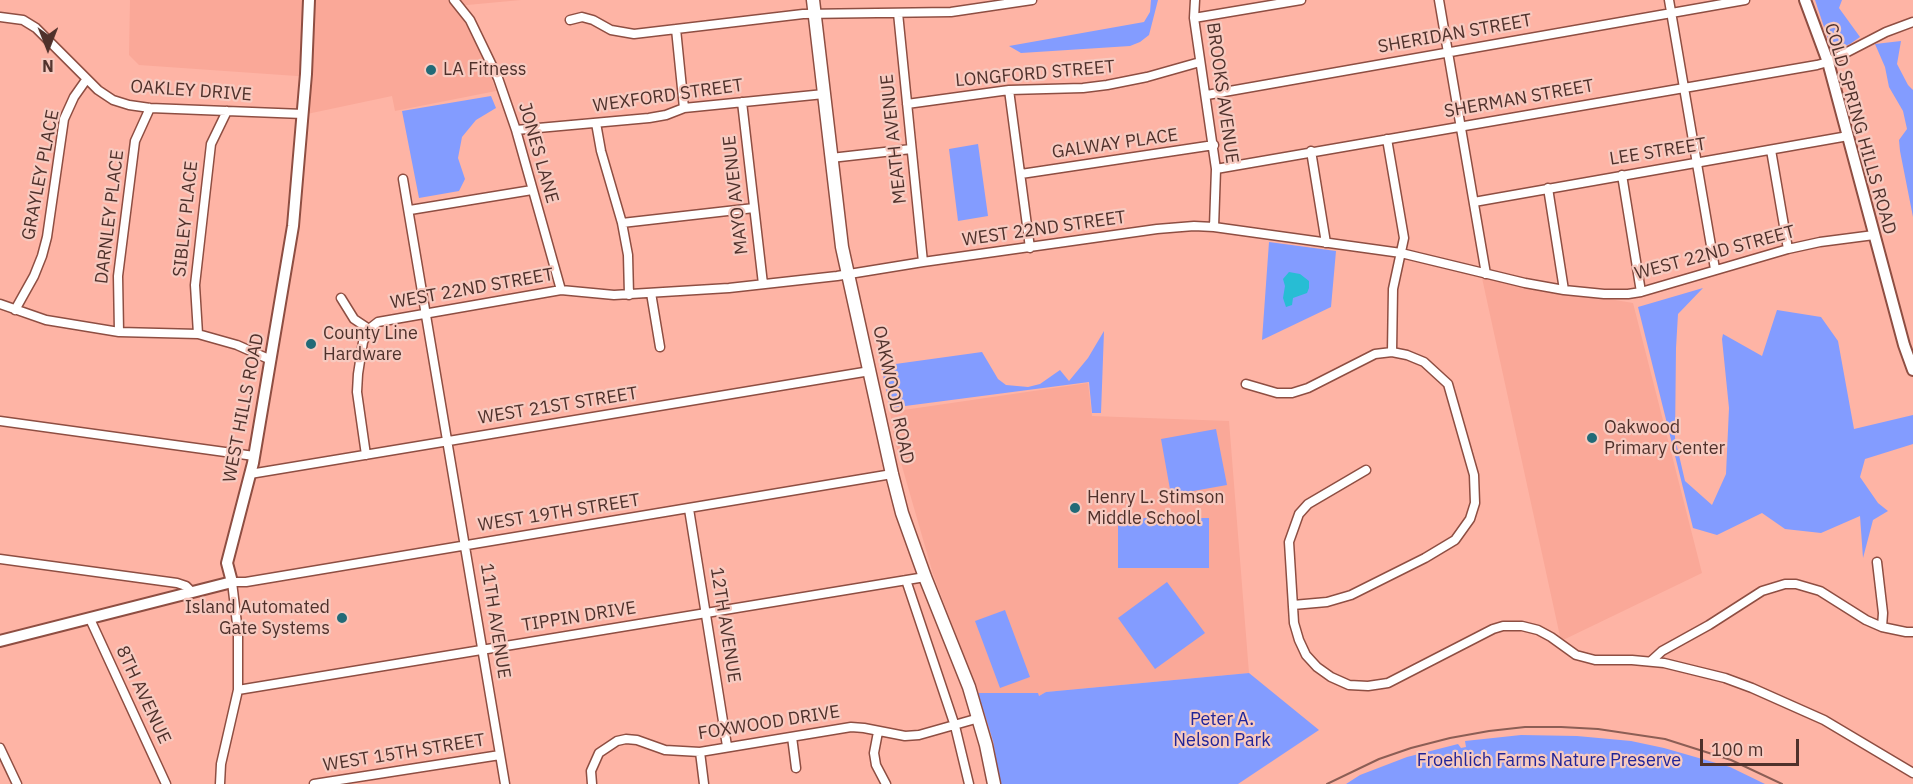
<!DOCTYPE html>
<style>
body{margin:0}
#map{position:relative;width:1913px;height:784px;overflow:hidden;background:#feb4a5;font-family:"IBM Plex Sans",sans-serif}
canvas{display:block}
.north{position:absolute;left:18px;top:18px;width:60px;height:60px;-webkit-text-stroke:4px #f7cac0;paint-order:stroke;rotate:180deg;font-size:16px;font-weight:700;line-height:24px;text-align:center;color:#4f312b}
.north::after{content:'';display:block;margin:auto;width:21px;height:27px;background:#4f312b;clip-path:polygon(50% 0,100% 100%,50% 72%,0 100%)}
.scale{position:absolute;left:1700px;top:739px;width:99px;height:27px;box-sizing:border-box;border:3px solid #4f312b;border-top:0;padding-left:8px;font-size:18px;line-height:21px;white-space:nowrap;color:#4f312b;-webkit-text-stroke:4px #f7cac0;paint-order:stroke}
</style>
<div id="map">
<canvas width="1913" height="784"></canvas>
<div class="north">N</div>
<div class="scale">100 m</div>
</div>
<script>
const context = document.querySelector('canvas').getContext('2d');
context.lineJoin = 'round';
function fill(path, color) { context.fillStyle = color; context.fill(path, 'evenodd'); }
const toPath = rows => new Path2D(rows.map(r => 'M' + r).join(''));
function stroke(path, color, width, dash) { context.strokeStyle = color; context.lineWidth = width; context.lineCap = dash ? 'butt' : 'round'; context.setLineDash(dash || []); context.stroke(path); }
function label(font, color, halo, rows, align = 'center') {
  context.font = font + ' "IBM Plex Sans",sans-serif'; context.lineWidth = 4.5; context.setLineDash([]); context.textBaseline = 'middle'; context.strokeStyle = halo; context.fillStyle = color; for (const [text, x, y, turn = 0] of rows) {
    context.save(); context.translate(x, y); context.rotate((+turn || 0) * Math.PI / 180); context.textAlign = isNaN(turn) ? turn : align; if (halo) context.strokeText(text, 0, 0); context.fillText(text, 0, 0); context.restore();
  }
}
const built = toPath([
 [130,0,521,0,467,5,456,8,480,48,496,91,395,111,392,96,307,114,311,77,139,65,129,55],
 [1482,278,1633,303,1702,573,1561,641],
 [1088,383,1092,416,1229,421,1249,673,1046,692,1039,696,1037,693,978,693,933,574,895,442,890,412]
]);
const green = toPath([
 [1151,0,1158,0,1149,35,1140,42,1130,46,1021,53,1009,46,1144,22,1150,12],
 [1815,0,1842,0,1839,8,1860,37,1850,44,1832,51],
 [1901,41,1897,64,1908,85,1913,90,1913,217,1900,151,1899,140,1907,129,1903,111,1889,87,1885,67,1875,44],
 [491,96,496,108,476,120,462,137,458,158,465,179,459,191,419,198,402,111],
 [978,144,988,216,958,221,949,149],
 [1269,242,1336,251,1331,307,1262,340],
 [1703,288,1678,314,1676,348,1675,438,1685,481,1712,505,1726,474,1729,408,1722,339,1723,334,1762,356,1777,310,1821,317,1838,341,1854,429,1913,415,1913,444,1865,459,1860,477,1878,503,1888,511,1873,520,1863,558,1860,516,1821,533,1785,529,1762,513,1717,535,1693,528,1638,307],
 [1104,331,1101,413,1092,413,1089,382,890,408,881,366,982,352,998,379,1006,385,1028,387,1040,384,1060,370,1069,381,1088,358],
 [1216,429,1227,485,1171,495,1161,439],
 [1118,518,1209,518,1209,568,1118,568],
 [1167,582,1205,633,1155,669,1118,618],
 [1005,610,1030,677,1000,688,975,621],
 [1249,673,1319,730,1238,784,1000,784,993,741,978,693,1038,693,1039,696,1046,692],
 [1521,735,1577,736,1631,741,1664,748,1730,767,1765,784,1346,784,1360,775,1407,757,1458,744,1461,748,1466,747,1465,741]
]);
const water = toPath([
 [1289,272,1300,274,1309,281,1309,288,1307,293,1293,298,1292,305,1286,307,1283,298,1285,286,1283,279]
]);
const minor = toPath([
 [454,0,470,20,498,78,516,130,561,290],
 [1195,0,1194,18,1216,169,1214,227],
 [1439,0,1486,274],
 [1669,0,1715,269],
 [898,13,923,262],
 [0,17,23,20,36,28,98,90,113,100,129,105,150,108,303,114],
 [1194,18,1301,0],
 [570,20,582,17,593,20,611,30,634,34,803,14,951,12,1032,0],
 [676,29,684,108],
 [1009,90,1030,248],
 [1207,95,1745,0],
 [742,102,763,284],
 [907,104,1009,90,1083,88,1107,85,1147,77,1200,62],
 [596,123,601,151,622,223,628,255,629,295],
 [516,130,649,118,666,115,684,108,824,94],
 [1387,139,1404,238,1393,289,1392,352],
 [1771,150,1788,249],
 [1311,151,1326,243],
 [831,158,911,149],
 [1216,169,1817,65,1828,62,1886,32,1913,22],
 [1021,174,1214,145],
 [1622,175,1641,292],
 [403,179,505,784],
 [1548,188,1564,290],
 [1474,202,1848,136],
 [410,210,532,190],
 [622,223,754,208],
 [651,293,660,347],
 [341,298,354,319,369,329],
 [0,304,46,320,119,332,198,334,237,345,271,360],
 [15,310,34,276,42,256,47,237,64,119,74,97,86,80],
 [119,332,118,276,135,141,150,108],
 [198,334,195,285,211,144,227,111],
 [1246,384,1277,393,1292,393,1308,388,1375,354,1392,352,1407,355,1424,362,1448,384,1474,475,1475,503,1470,519,1455,540,1425,558,1351,595,1327,602,1293,605],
 [0,421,254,456],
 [366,455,357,392,358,374,363,342,369,329,378,322,561,290,614,295,729,288,837,276,923,262,1157,229,1194,226,1214,227,1401,253,1525,283,1564,290,1604,294,1628,294,1641,292,1788,249,1820,242,1874,235],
 [1366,470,1308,504,1299,514,1289,542,1294,623,1299,640,1306,655,1317,667,1331,677,1349,685,1368,686,1388,683,1493,629,1503,626,1522,626,1538,630,1551,637,1576,655,1595,660,1632,660,1664,663,1725,678,1752,688,1824,720,1913,773],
 [250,474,870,371],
 [689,509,727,746],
 [0,559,177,583,186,586,192,592],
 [1877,562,1883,613,1882,627],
 [906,580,955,726,969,784],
 [90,619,166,784],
 [1651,661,1662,651,1709,625,1762,591,1785,584,1796,584,1820,591,1866,620,1882,627,1906,632,1913,632],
 [238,690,925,577],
 [878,732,874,753,876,765,886,784],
 [792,737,796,768],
 [0,748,17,784],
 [700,752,704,784],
 [220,784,221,764,238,690,238,632,232,582,246,582,892,474],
 [314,784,500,755],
 [592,784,591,771,599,753,617,741,626,739,637,740,665,750,700,752,851,727,864,728,905,736,919,735,979,718]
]);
const tertiary = toPath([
 [1805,0,1828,62,1904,345,1913,370],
 [0,641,232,582,227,563,253,463,293,226,306,74,309,0]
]);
const secondary = toPath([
 [813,0,842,247,892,474,902,513,925,577,969,687,986,745,994,784]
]);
const rail = toPath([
 [1327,784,1379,759,1411,748,1450,738,1489,731,1525,727,1561,727,1598,729,1665,739,1731,760,1782,784]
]);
const markers = [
 [431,70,6,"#226a77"],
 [311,344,6,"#226a77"],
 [1592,438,6,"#226a77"],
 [1075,508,6,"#226a77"],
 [342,618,6,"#226a77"]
];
const streetNames = [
 ["SHERIDAN STREET",1455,34,-10],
 ["LONGFORD STREET",1035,74,-5],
 ["OAKLEY DRIVE",191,91,4],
 ["BROOKS AVENUE",1222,93,82],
 ["WEXFORD STREET",668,96,-8],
 ["SHERMAN STREET",1519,99,-10],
 ["COLD SPRING HILLS ROAD",1860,129,74],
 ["MEATH AVENUE",894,139,-96],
 ["GALWAY PLACE",1115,144,-8],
 ["LEE STREET",1658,152,-9],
 ["JONES LANE",538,153,74],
 ["GRAYLEY PLACE",41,175,-79],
 ["MAYO AVENUE",736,195,-96],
 ["DARNLEY PLACE",110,217,-83],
 ["SIBLEY PLACE",186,219,-84],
 ["WEST 22ND STREET",1044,229,-8],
 ["WEST 22ND STREET",1715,253,-15],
 ["WEST 22ND STREET",472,289,-10],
 ["OAKWOOD ROAD",893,395,78],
 ["WEST 21ST STREET",558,406,-9],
 ["WEST HILLS ROAD",244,408,-79],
 ["WEST 19TH STREET",559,513,-9],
 ["TIPPIN DRIVE",579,617,-9],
 ["11TH AVENUE",495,621,81],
 ["12TH AVENUE",725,625,81],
 ["8TH AVENUE",143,695,65],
 ["FOXWOOD DRIVE",769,723,-9],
 ["WEST 15TH STREET",404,753,-9]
];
const poiNames = [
 ["LA Fitness",443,70],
 ["County Line",323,334],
 ["Hardware",323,355],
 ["Oakwood",1604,428],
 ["Primary Center",1604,449],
 ["Henry L. Stimson",1087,498],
 ["Middle School",1087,519],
 ["Island Automated",330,608,"right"],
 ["Gate Systems",330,629,"right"]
];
const parkNames = [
 ["Peter A.",1222,720],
 ["Nelson Park",1222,741],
 ["Froehlich Farms Nature Preserve",1549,761]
];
fill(built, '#faa898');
fill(green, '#839cff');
fill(water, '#27bdd4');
stroke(minor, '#8e4e42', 11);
stroke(tertiary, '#8e4e42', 14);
stroke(secondary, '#8e4e42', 15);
stroke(minor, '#fff', 8);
stroke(tertiary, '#fff', 10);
stroke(secondary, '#fff', 12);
stroke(rail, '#8c5e55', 2);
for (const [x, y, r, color] of markers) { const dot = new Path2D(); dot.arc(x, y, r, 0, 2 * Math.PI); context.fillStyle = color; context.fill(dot); stroke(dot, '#f7cac0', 2); }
label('18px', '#4f312b', '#f7cac0', streetNames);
label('18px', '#4f312b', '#f7cac0', poiNames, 'left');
label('18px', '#212497', '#f7cac0', parkNames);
</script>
